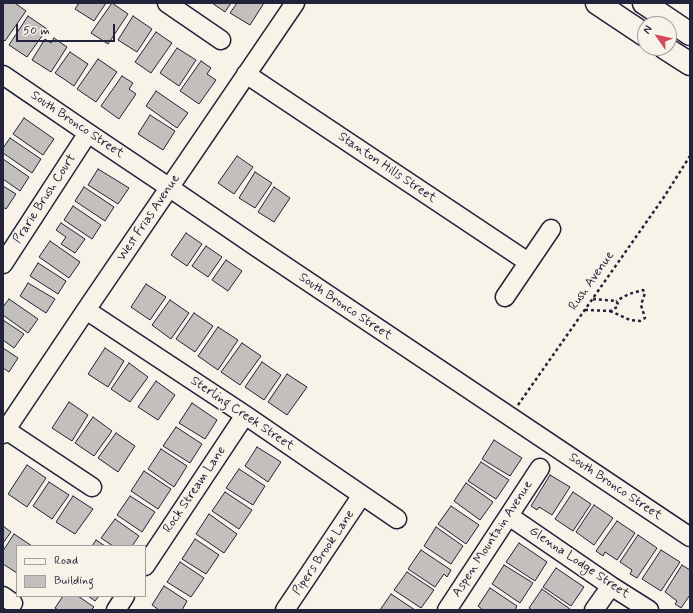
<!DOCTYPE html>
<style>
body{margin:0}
#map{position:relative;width:693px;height:613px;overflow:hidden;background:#f7f3e8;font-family:Mynerve,sans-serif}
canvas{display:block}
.frame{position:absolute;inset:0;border:4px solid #22223b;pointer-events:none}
.legend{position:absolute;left:16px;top:545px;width:130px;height:52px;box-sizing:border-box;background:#f7f3e8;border:1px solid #a29fa3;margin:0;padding:5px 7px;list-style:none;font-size:12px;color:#22223b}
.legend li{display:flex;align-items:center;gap:8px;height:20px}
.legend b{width:20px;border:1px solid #a29fa3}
.north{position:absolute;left:637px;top:16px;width:40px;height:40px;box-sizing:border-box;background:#f7f3e8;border:1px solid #a29fa3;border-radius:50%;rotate:304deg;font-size:11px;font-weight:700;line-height:16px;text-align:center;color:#22223b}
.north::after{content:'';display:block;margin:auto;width:14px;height:18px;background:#d1495b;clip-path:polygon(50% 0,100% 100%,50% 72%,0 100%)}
.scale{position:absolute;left:16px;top:24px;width:99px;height:18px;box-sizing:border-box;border:2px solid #22223b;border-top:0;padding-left:5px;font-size:12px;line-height:14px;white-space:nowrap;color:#22223b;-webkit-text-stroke:3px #f7f3e8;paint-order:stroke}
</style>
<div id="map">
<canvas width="693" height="613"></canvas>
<div class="frame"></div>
<ul class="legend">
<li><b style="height:5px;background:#f7f3e8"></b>Road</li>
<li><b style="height:11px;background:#c2bfbd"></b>Building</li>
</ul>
<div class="north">N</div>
<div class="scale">50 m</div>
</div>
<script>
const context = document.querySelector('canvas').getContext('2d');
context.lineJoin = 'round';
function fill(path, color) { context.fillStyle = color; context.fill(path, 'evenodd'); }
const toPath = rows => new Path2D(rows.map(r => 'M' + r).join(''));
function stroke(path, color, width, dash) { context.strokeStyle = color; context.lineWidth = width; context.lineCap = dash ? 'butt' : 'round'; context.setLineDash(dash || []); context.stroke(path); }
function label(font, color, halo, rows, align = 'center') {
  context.font = font + ' Mynerve,sans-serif'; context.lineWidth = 3; context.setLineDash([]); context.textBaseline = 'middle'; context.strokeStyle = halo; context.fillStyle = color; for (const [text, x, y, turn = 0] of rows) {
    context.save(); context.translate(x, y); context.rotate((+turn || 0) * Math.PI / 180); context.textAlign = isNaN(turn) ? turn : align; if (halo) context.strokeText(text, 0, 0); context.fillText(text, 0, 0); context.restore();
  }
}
const building = toPath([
 [4,3,15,3,26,11,5,41,3,39,3,4,4,3],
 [79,3,106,3,94,21,75,9,79,3],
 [112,3,128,14,108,44,91,33,112,3],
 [212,3,231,3,225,12,212,3],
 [237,3,264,3,250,25,230,13,237,3],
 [28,16,47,29,27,57,9,45,28,16],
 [133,16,152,29,137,52,118,40,133,16],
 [156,32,172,43,151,73,135,62,156,32],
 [54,38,67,47,51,72,32,60,45,39,51,43,54,38],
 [177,48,196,60,179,86,160,73,177,48],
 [70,52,88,64,74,86,55,73,70,52],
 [98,59,117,72,96,102,77,89,98,59],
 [201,61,211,68,207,74,216,80,199,104,180,91,201,61],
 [122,76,133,83,129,89,136,94,119,119,101,106,122,76],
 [156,91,188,113,177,128,146,106,156,91],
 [150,115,175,131,163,150,138,134,150,115],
 [24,118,54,139,43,155,13,134,24,118],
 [10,138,41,159,32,173,3,153,3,148,10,138],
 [237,156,253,167,234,194,218,183,237,156],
 [3,159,29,177,20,191,3,179,3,159],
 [98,169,129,188,118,204,88,185,98,169],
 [255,172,272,183,255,208,239,198,255,172],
 [3,186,16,194,6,209,3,207,3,186],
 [84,187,114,207,105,221,75,201,84,187],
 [274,187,290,198,274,222,258,212,274,187],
 [73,206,101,225,92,239,64,220,73,206],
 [61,223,85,239,75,253,61,244,66,237,56,230,61,223],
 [186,233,202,244,187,266,171,255,186,233],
 [50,241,80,262,69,278,39,257,50,241],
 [206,246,222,257,208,277,192,266,206,246],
 [226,260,242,271,228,291,212,280,226,260],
 [38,263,66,281,58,294,30,276,38,263],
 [28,283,55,299,46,313,20,296,28,283],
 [146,284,166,297,150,320,131,307,146,284],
 [9,299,38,319,28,333,3,315,3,307,9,299],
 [170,300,189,313,171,339,152,325,170,300],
 [194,313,213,326,195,352,176,339,194,313],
 [3,320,24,334,14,348,3,340,3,320],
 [218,327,238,340,218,370,198,356,218,327],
 [242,343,261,356,240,385,221,372,242,343],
 [3,348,18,358,9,372,3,368,3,348],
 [105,348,124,361,108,387,88,374,105,348],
 [262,362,281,375,264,400,245,387,262,362],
 [129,363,148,377,130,402,111,389,129,363],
 [287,374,307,387,287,415,268,402,287,374],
 [156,381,175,395,158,420,138,407,156,381],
 [69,402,88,415,72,441,52,428,69,402],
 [192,403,217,420,205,439,179,423,192,403],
 [93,417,112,431,94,456,75,443,93,417],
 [176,427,202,444,190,463,163,446,176,427],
 [116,433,135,446,118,472,98,458,116,433],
 [494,440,522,458,510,476,482,459,494,440],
 [257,447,281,462,268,482,245,466,257,447],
 [161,449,187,466,174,487,148,469,161,449],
 [481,462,509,480,496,499,468,481,481,462],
 [27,465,46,478,27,507,8,494,27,465],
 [239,469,265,486,253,505,226,488,239,469],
 [144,471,171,489,158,509,131,491,144,471],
 [550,475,570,487,552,515,539,507,537,510,531,506,550,475],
 [49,482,69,495,52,519,33,506,49,482],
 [466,483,493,502,480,520,454,501,466,483],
 [225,492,252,510,239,529,212,511,225,492],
 [573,492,591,504,573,531,555,519,573,492],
 [73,496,93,509,75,534,56,522,73,496],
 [130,496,155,512,142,532,117,515,130,496],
 [594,505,613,518,594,545,576,532,594,505],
 [451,506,479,525,466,544,438,524,451,506],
 [209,514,237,534,224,553,196,534,209,514],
 [115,519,139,536,132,546,113,546,101,538,115,519],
 [617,521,635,533,617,560,605,552,603,556,596,551,617,521],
 [3,526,11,532,3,543,3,526],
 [436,527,463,546,451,564,424,546,436,527],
 [14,534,32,546,17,546,17,573,3,564,3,551,14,534],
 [638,535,657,548,637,578,630,574,632,570,620,562,638,535],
 [195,539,219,555,206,574,182,559,195,539],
 [96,540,105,546,92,546,96,540],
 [519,543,547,562,535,581,506,562,519,543],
 [421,550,451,570,447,577,444,574,435,587,408,569,421,550],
 [661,550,680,562,661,591,642,579,661,550],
 [180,562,204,578,191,597,167,582,180,562],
 [504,565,533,583,520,603,492,584,504,565],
 [682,565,690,570,690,595,681,608,675,604,677,601,665,592,682,565],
 [556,568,584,587,571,606,543,587,556,568],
 [407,572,434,590,421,608,394,590,407,572],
 [164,586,187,601,182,610,159,610,152,605,164,586],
 [490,588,517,606,515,610,483,610,478,606,490,588],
 [542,589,570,609,569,610,532,610,529,608,542,589],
 [391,594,415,610,380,610,391,594],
 [63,596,78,596,94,607,91,610,58,610,55,608,63,596],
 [88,596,99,596,95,601,88,596]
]);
const path = toPath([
 [585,310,610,311,617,307,618,304,616,301,593,299],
 [610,311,630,320,640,321,645,318,641,305,645,293,643,290,629,294,616,301],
 [518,405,664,197,690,156]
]);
const minor = toPath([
 [167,3,221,40],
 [246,74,528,262],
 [3,75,88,133,170,188,258,248,690,537],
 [3,264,88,133],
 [505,297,551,229],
 [86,310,245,415,397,519],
 [6,430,92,487],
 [3,434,86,310,295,3],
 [509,516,611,586,649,610],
 [145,566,245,415],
 [3,596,13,603],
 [116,610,125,596],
 [285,610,362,495],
 [447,610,540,468],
 [594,610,611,586]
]);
const major = toPath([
 [597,3,645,35],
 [644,3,690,34],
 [665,48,690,64]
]);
const streetNames = [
 ["South Bronco Street",77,125,34],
 ["Stanton Hills Street",387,168,34],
 ["Prarie Brush Court",45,199,-57],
 ["West Frias Avenue",149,218,-56],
 ["Rush Avenue",592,281,-55],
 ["South Bronco Street",345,307,34],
 ["Sterling Creek Street",242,414,34],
 ["South Bronco Street",615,487,34],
 ["Rock Stream Lane",195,490,-56],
 ["Aspen Mountain Avenue",493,539,-57],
 ["Pipers Brook Lane",324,553,-56],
 ["Glenna Lodge Street",579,563,34]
];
fill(building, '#c2bfbd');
stroke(building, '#22223b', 1);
stroke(minor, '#22223b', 21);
stroke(major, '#22223b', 25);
stroke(path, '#22223b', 2.5, [3, 3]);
stroke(minor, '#f7f3e8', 18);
stroke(major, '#f7f3e8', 22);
label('13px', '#22223b', '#f7f3e8', streetNames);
</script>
